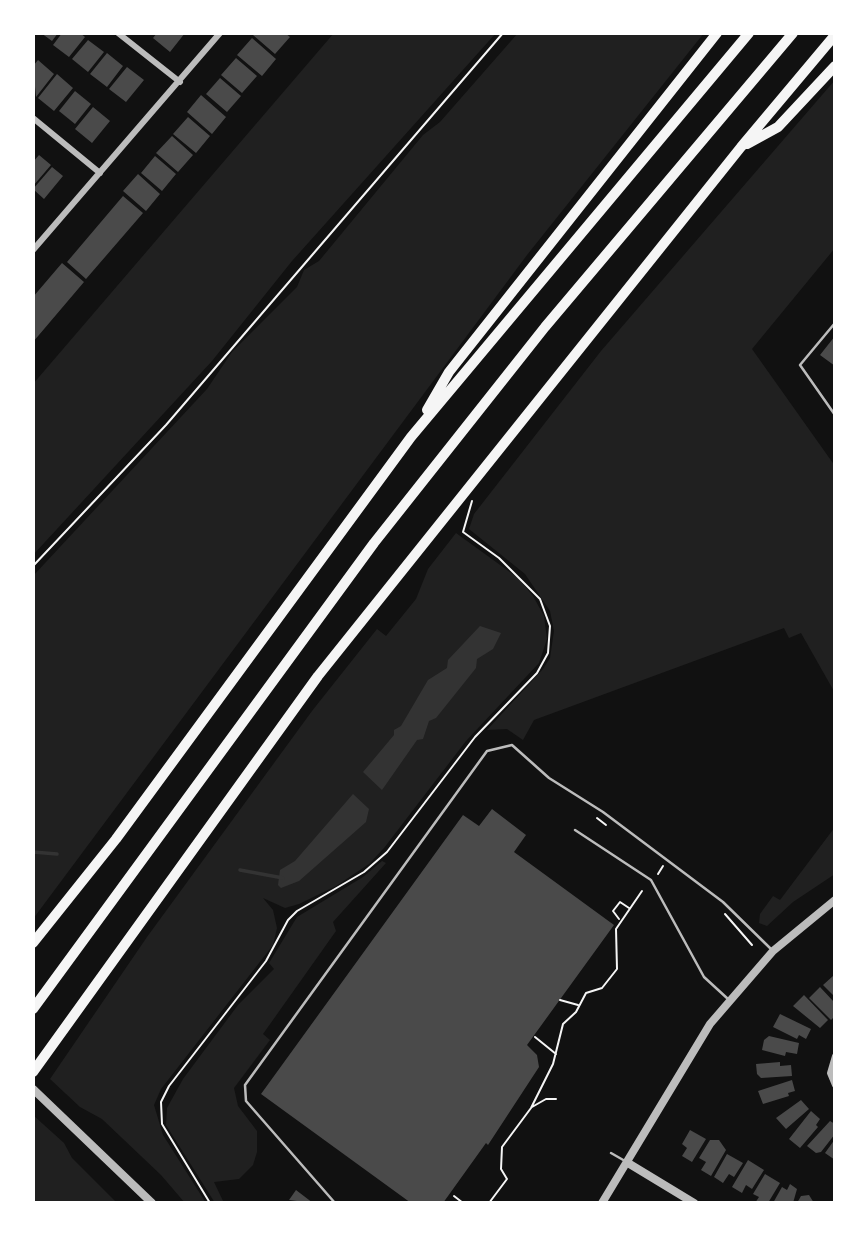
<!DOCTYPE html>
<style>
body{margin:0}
#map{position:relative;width:868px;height:1236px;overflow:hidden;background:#111;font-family:"Source Sans 3",sans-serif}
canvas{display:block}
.frame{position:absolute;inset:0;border:35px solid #fff;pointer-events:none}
</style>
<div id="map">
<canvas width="868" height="1236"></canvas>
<div class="frame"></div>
</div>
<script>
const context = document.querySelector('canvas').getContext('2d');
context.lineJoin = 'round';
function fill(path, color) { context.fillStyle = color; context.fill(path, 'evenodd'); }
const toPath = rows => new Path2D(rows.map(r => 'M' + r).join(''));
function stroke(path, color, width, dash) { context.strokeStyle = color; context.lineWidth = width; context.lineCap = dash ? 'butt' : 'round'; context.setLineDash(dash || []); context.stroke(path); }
const green = toPath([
 [334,33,496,33,292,261,212,361,33,555,33,384],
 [518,33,704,33,527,255,33,919,33,576,207,389,232,352,297,287,304,270,319,261,423,135,440,122],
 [835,80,835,248,752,349,835,466,835,693,801,633,789,638,784,628,534,720,523,740,507,729,487,730,543,669,550,658,554,631,550,611,525,574,469,529,474,514,601,351],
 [456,533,518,578,533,596,544,616,547,639,539,663,466,741,384,848,369,864,336,886,299,904,285,908,263,898,273,910,277,928,273,945,161,1089,154,1105,163,1135,206,1203,185,1203,161,1175,102,1119,80,1107,50,1079,147,937,312,711,377,629,386,636,416,599,428,569],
 [835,827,835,874,793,902,767,926,759,923,760,914,773,896,780,900],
 [382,861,386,863,333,922,336,931,263,1034,270,1040,234,1088,238,1106,257,1131,257,1152,253,1165,239,1179,214,1182,224,1203,215,1203,166,1125,167,1108,183,1079,238,1005,274,969,269,963,297,917,363,877],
 [33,1115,64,1143,72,1158,117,1203,33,1203]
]);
const water = toPath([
 [480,626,501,633,493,649,477,659,476,668,436,718,429,721,423,739,417,740,382,790,363,772,394,735,394,730,401,726,428,680,447,668,448,660],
 [353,794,369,809,366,822,299,881,281,888,278,885,280,870,295,861]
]);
const stream = toPath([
 [33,852,57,854],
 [240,870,283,878]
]);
const building = toPath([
 [41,33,58,33,52,41],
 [62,33,80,33,85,37,69,57,53,45],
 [157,33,185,33,170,52,153,38],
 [255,33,285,33,290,37,275,54,253,35],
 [252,38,276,59,262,76,237,55],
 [88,40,104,52,88,72,72,59],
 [107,53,123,66,107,87,90,74],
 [236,58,257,76,242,93,221,75],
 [38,60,54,74,36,97,33,66],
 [127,67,144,80,126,102,109,89],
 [57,74,73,88,54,111,38,98],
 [220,78,241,96,227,112,206,94],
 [75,91,91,104,75,124,59,111],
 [201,95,226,117,212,134,187,112],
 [93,107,110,121,92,143,75,129],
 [188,117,210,136,196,153,173,134],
 [172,136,193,155,178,172,156,153],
 [39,155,51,165,33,186,33,162],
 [155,156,176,174,162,191,141,173],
 [52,167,63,176,44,199,33,189],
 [138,174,160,194,146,211,123,191],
 [123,196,143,213,86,279,67,262],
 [62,263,84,282,33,342,33,297],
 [835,336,835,366,820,355],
 [492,809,526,835,514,852,614,925,527,1045,537,1055,539,1067,488,1145,486,1143,443,1203,411,1203,261,1094,463,815,479,826],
 [833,976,835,978,835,997,823,985],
 [820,987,834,1002,835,1016,831,1020,809,998],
 [804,995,828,1020,820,1028,793,1006],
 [780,1014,811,1029,806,1039,799,1035,797,1039,773,1027],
 [769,1036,799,1043,797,1054,786,1052,785,1056,762,1050,764,1040],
 [780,1062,780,1066,791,1065,792,1076,761,1078,757,1074,756,1064],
 [792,1080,795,1091,788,1093,789,1096,763,1104,758,1091],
 [801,1100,809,1109,786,1129,776,1118],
 [811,1111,820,1119,816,1125,818,1127,800,1148,789,1139],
 [830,1121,835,1124,835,1134,821,1152,816,1153,807,1146],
 [690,1130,706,1139,692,1162,682,1156,687,1148,682,1144],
 [835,1139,835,1160,825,1153],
 [710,1140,719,1140,726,1150,711,1176,701,1170,706,1162,699,1158],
 [727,1154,743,1163,734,1177,729,1174,723,1183,714,1177],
 [748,1160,764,1170,752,1189,746,1185,742,1193,732,1187],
 [765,1174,780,1183,768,1203,755,1203,759,1197,753,1194],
 [790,1184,797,1189,793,1203,773,1203,782,1187,787,1190],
 [296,1190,313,1203,289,1200],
 [809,1195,814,1203,797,1203,801,1196]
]);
const path = toPath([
 [33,566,166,425,503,33],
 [597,818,606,825],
 [658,874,663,866],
 [725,914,752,945],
 [619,919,613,911,620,902,629,908],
 [560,1000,578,1005],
 [535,1037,556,1054],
 [532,1107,546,1099,556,1099],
 [454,1196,463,1203],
 [210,1203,162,1124,161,1102,169,1086,266,961,288,920,297,911,364,872,387,852,475,737,537,673,548,653,550,626,540,599,499,558,463,532,472,501],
 [489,1203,507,1179,501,1169,502,1147,531,1108,553,1064,563,1024,576,1012,586,993,602,988,617,969,616,929,642,891]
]);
const service = toPath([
 [835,323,800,365,835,415],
 [575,830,651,880,704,977,728,999],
 [611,1153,625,1161],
 [335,1203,246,1101,245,1085,487,751,512,745,549,778,603,812,723,902,771,949]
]);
const minor = toPath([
 [118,33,180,82],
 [33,118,100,173],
 [33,250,220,33],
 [835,1056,830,1073,835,1085]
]);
const tertiary = toPath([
 [33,1089,152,1203],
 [628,1163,694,1203],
 [602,1203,710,1024,773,951,835,900]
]);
const motorway = toPath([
 [747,144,778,127,835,66],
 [427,410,449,372,717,33],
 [33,943,116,839,411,437,749,33],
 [33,1009,374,543,545,327,793,33],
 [33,1072,318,676,741,147,835,35]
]);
fill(green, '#202020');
fill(water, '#333');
stroke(stream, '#333', 3.5);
fill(building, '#4a4a4a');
stroke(path, '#f5f5f5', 2);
stroke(service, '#bcbcbc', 2.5);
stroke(minor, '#bcbcbc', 6);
stroke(tertiary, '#bcbcbc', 8);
stroke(motorway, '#f5f5f5', 10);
</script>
